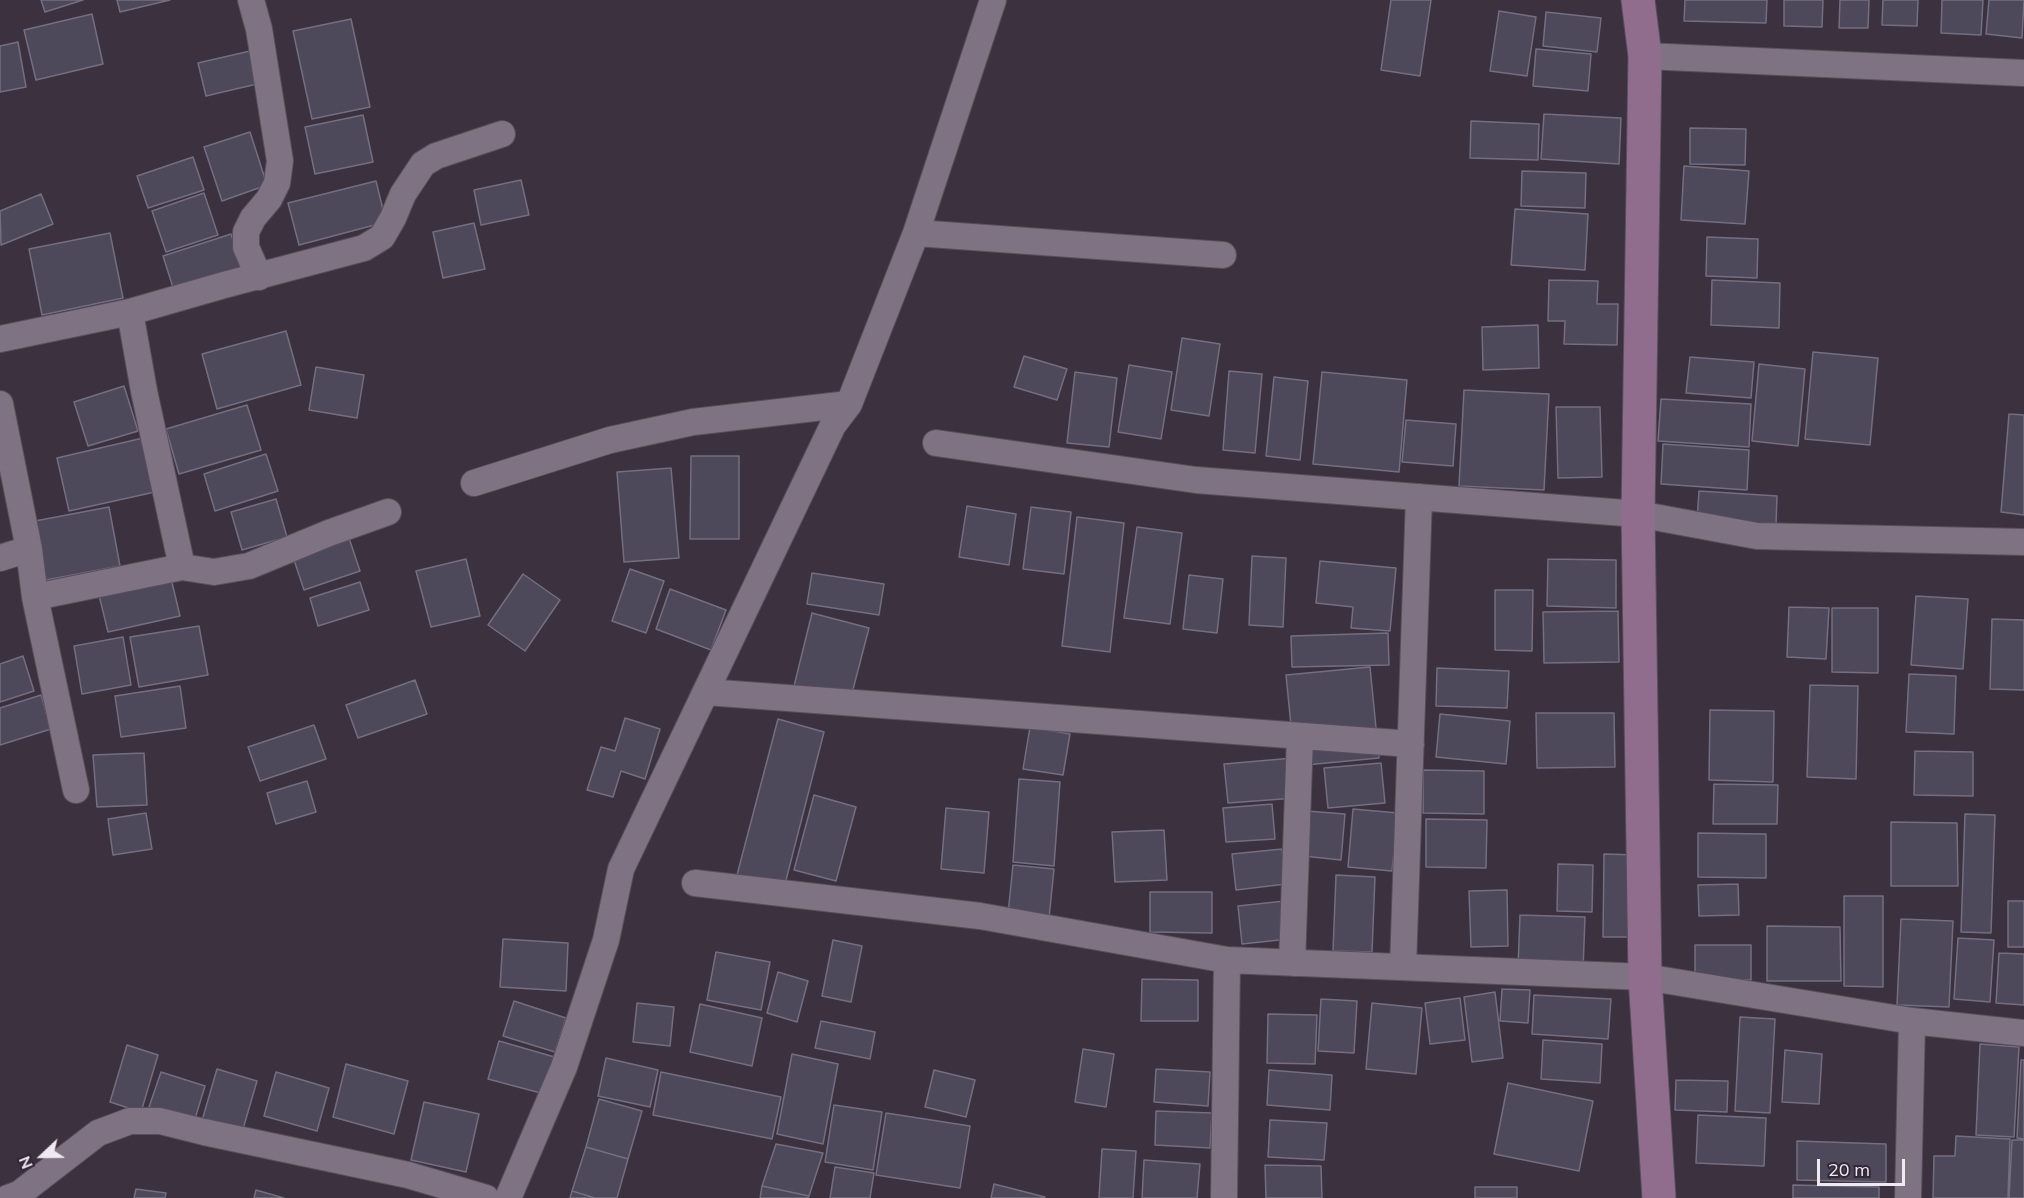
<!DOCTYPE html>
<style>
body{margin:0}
#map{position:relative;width:2024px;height:1198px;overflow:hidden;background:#3b313f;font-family:Mulish,sans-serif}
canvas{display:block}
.north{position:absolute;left:12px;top:1126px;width:60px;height:60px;-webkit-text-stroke:4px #312735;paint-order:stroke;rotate:248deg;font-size:16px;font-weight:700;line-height:24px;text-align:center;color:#efe9f2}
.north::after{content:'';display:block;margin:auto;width:21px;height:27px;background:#efe9f2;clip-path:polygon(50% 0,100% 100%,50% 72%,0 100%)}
.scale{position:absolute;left:1817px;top:1159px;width:88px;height:27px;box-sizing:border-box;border:3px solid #efe9f2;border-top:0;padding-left:8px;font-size:18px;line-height:21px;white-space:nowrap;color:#efe9f2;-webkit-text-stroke:4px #312735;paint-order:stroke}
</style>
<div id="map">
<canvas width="2024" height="1198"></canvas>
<div class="north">N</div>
<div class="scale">20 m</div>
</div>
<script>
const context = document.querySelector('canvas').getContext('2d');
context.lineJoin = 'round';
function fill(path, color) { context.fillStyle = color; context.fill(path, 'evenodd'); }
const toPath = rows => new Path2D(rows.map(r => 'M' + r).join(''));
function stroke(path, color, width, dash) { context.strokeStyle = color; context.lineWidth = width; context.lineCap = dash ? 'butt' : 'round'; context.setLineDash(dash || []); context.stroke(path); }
const building = toPath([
 [41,0,83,0,45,12,41,0],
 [117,0,170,0,120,12,117,0],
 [1391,0,1431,0,1420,76,1381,70,1391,0],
 [1685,0,1767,0,1766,23,1684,21,1685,0],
 [1784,0,1823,0,1822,27,1784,26,1784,0],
 [1840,0,1869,0,1868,28,1839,28,1840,0],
 [1883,0,1918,0,1917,26,1882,25,1883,0],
 [1942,0,1983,0,1981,35,1941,33,1942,0],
 [1989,0,2024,0,2022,38,1986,34,1989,0],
 [1499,11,1536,17,1527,76,1490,71,1499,11],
 [1546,12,1601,18,1597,52,1543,46,1546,12],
 [92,14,103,64,36,80,24,30,92,14],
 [351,19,370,107,312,119,293,31,351,19],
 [18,42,26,87,0,92,0,46,18,42],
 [1536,49,1591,54,1588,91,1533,86,1536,49],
 [250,51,257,84,206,96,198,63,250,51],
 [1544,114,1621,118,1619,164,1541,159,1544,114],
 [363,115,373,162,315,174,305,127,363,115],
 [1471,121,1539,124,1538,160,1470,158,1471,121],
 [1690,128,1746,129,1745,165,1690,164,1690,128],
 [250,132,267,185,222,201,204,147,250,132],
 [193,157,204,190,148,208,137,176,193,157],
 [1684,166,1749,171,1745,224,1681,220,1684,166],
 [1522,171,1586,173,1585,208,1521,206,1522,171],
 [521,180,529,215,481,225,474,190,521,180],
 [376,181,386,222,299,245,288,203,376,181],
 [204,193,218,235,166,252,152,211,204,193],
 [41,194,53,224,1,245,0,211,41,194],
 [1515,209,1588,214,1585,270,1511,265,1515,209],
 [474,223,485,269,443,278,433,232,474,223],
 [110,233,123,298,42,315,29,249,110,233],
 [231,234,243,273,175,294,163,256,231,234],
 [1707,237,1758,239,1757,278,1706,276,1707,237],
 [1549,280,1598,281,1597,304,1618,304,1617,345,1564,344,1565,321,1548,321,1549,280],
 [1712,280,1780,283,1779,328,1711,325,1712,280],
 [1538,325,1539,368,1483,370,1482,327,1538,325],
 [286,331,301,385,217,409,202,354,286,331],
 [1182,338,1220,344,1209,416,1171,410,1182,338],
 [1813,352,1878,358,1870,445,1805,439,1813,352],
 [1024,356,1067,369,1057,400,1014,387,1024,356],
 [1690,357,1754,362,1751,398,1686,393,1690,357],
 [1759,364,1805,369,1798,446,1752,441,1759,364],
 [1129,365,1172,372,1161,439,1118,432,1129,365],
 [316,367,364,375,357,418,309,410,316,367],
 [1229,371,1262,374,1255,453,1223,450,1229,371],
 [1075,372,1117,378,1109,447,1067,443,1075,372],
 [1322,372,1407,380,1399,472,1313,464,1322,372],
 [1274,377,1308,381,1300,460,1266,456,1274,377],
 [124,386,138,431,88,446,74,402,124,386],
 [1464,390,1549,394,1544,490,1459,486,1464,390],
 [1661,399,1751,404,1749,447,1658,441,1661,399],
 [247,405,261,450,179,474,166,429,247,405],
 [1556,407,1600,407,1602,477,1558,478,1556,407],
 [2009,414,2024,415,2024,515,2001,512,2009,414],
 [1406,420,1456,424,1453,466,1402,462,1406,420],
 [143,438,155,492,69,511,57,458,143,438],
 [1663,444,1749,450,1747,490,1661,484,1663,444],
 [266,454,278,491,215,511,204,474,266,454],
 [691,456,739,456,739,539,690,539,691,456],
 [671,468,679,558,624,562,617,472,671,468],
 [1699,491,1777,496,1776,525,1697,520,1699,491],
 [276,499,287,537,242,550,231,512,276,499],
 [967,506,1016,514,1009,565,959,557,967,506],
 [109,507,120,566,46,580,35,521,109,507],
 [1031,507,1071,512,1064,574,1023,569,1031,507],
 [1077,517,1124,523,1110,652,1062,646,1077,517],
 [1137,527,1182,533,1170,624,1124,618,1137,527],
 [349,538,360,571,304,590,293,557,349,538],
 [1252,556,1286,558,1283,627,1249,625,1252,556],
 [466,559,480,616,431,627,416,571,466,559],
 [1548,559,1616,560,1616,608,1547,606,1548,559],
 [1320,561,1396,568,1390,631,1351,628,1353,607,1316,603,1320,561],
 [630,569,664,581,646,633,612,621,630,569],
 [812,573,884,584,879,615,807,604,812,573],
 [170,574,180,616,108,632,98,591,170,574],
 [523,574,560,600,525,651,488,625,523,574],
 [1189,575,1223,579,1217,633,1183,629,1189,575],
 [360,582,369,610,318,626,310,598,360,582],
 [670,589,726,610,711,650,656,629,670,589],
 [1495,590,1533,590,1532,651,1495,650,1495,590],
 [1916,596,1968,599,1963,669,1911,665,1916,596],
 [1789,607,1829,608,1826,659,1787,657,1789,607],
 [1832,608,1878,608,1878,673,1832,672,1832,608],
 [1618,611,1619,662,1544,663,1543,612,1618,611],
 [812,613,869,628,850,701,794,686,812,613],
 [1992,619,2024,620,2024,690,1990,689,1992,619],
 [199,626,208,675,139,687,130,637,199,626],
 [1388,633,1389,665,1292,667,1291,636,1388,633],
 [123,637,131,685,82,694,74,646,123,637],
 [23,656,34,691,0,702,0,664,23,656],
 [1370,667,1379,758,1295,766,1286,675,1370,667],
 [1437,668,1509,671,1507,708,1436,706,1437,668],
 [1909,674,1956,676,1954,734,1906,732,1909,674],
 [415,680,427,714,358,738,346,705,415,680],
 [1810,685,1858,686,1856,779,1807,777,1810,685],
 [180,686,186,728,121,737,115,696,180,686],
 [41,695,51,729,0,745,0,708,41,695],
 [1710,710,1774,711,1773,782,1709,780,1710,710],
 [1536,713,1614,713,1615,767,1537,768,1536,713],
 [1440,714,1510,721,1506,764,1436,757,1440,714],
 [625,718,660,729,645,779,621,771,613,797,587,790,601,747,615,751,625,718],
 [778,719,824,732,784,888,737,875,778,719],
 [314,725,326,759,260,781,248,747,314,725],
 [1030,727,1070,734,1063,775,1023,769,1030,727],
 [1915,751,1973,752,1973,796,1914,795,1915,751],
 [144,753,147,805,97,807,93,755,144,753],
 [1293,758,1296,798,1228,803,1224,764,1293,758],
 [1381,763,1385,803,1328,808,1324,768,1381,763],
 [1423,770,1484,771,1484,814,1423,813,1423,770],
 [1019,779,1060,782,1054,866,1013,862,1019,779],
 [307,781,316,812,276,824,267,793,307,781],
 [1714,784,1778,785,1777,824,1713,824,1714,784],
 [814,795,856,807,836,881,794,870,814,795],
 [1272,804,1275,839,1226,842,1223,808,1272,804],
 [946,808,989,812,984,873,941,869,946,808],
 [1353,809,1398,813,1392,871,1348,867,1353,809],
 [1307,811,1345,814,1341,860,1303,856,1307,811],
 [146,813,152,849,113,855,108,819,146,813],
 [1965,814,1995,815,1991,933,1961,932,1965,814],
 [1426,819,1487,820,1486,868,1426,867,1426,819],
 [1891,822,1957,823,1958,886,1891,886,1891,822],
 [1164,830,1167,880,1115,882,1112,832,1164,830],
 [1698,833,1766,834,1766,878,1698,877,1698,833],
 [1282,849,1286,884,1236,890,1232,854,1282,849],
 [1604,854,1638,855,1637,937,1603,937,1604,854],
 [1558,864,1593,865,1592,912,1557,911,1558,864],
 [1013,865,1054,869,1049,918,1008,914,1013,865],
 [1336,875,1375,877,1372,952,1333,951,1336,875],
 [1738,884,1739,915,1699,916,1698,885,1738,884],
 [1507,890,1508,946,1471,947,1469,891,1507,890],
 [1150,892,1212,892,1212,933,1150,932,1150,892],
 [1844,896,1883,896,1883,987,1844,986,1844,896],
 [1294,900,1298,938,1242,944,1238,906,1294,900],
 [2008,901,2024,901,2024,947,2008,947,2008,901],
 [1520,915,1585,917,1583,970,1518,967,1520,915],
 [1901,919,1953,921,1949,1007,1897,1005,1901,919],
 [1767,926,1840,927,1841,981,1767,981,1767,926],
 [1958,938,1994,940,1990,1002,1954,999,1958,938],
 [503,939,568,943,566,991,500,987,503,939],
 [833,940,862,946,851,1002,822,996,833,940],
 [1695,945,1751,945,1751,980,1695,979,1695,945],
 [716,952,770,962,761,1010,707,1000,716,952],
 [1999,953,2024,954,2024,1005,1996,1003,1999,953],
 [778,972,808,981,797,1022,767,1013,778,972],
 [1142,979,1198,980,1198,1021,1141,1021,1142,979],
 [1502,989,1530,990,1528,1023,1500,1021,1502,989],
 [1495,992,1503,1058,1472,1062,1464,997,1495,992],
 [1534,995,1611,999,1608,1039,1532,1034,1534,995],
 [1460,998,1465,1040,1430,1044,1425,1003,1460,998],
 [1321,999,1357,1001,1354,1053,1318,1051,1321,999],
 [514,1001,566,1018,555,1052,503,1036,514,1001],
 [637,1003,674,1007,670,1046,633,1042,637,1003],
 [1372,1003,1422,1008,1416,1074,1366,1069,1372,1003],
 [700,1004,762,1018,752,1066,690,1052,700,1004],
 [1268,1014,1317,1015,1315,1064,1267,1063,1268,1014],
 [1740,1017,1775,1019,1770,1113,1735,1111,1740,1017],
 [821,1021,875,1032,870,1059,815,1048,821,1021],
 [1543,1040,1602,1044,1600,1083,1541,1079,1543,1040],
 [499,1041,558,1058,548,1095,488,1079,499,1041],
 [1980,1044,2019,1047,2014,1137,1976,1135,1980,1044],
 [127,1045,158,1055,141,1112,110,1102,127,1045],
 [1083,1049,1114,1054,1106,1107,1075,1102,1083,1049],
 [1785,1050,1822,1054,1819,1104,1782,1102,1785,1050],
 [792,1054,838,1064,823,1144,777,1134,792,1054],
 [606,1058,658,1070,650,1107,598,1096,606,1058],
 [2021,1060,2024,1060,2024,1139,2017,1138,2021,1060],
 [346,1064,408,1081,394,1134,333,1117,346,1064],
 [217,1069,257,1081,241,1136,201,1124,217,1069],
 [1156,1069,1210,1072,1208,1106,1154,1102,1156,1069],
 [934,1070,975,1080,966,1117,925,1107,934,1070],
 [1269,1070,1332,1075,1330,1110,1267,1105,1269,1070],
 [161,1072,205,1086,194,1122,149,1107,161,1072],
 [276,1072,329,1088,317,1131,264,1116,276,1072],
 [661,1072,781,1097,772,1139,653,1115,661,1072],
 [1676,1080,1728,1081,1727,1112,1675,1110,1676,1080],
 [1508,1083,1593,1101,1579,1171,1494,1154,1508,1083],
 [599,1099,642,1111,628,1159,586,1147,599,1099],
 [424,1102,479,1114,466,1172,411,1160,424,1102],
 [834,1105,882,1112,873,1170,825,1162,834,1105],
 [1156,1111,1212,1113,1210,1148,1155,1145,1156,1111],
 [886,1113,970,1126,960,1188,876,1175,886,1113],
 [1698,1115,1766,1118,1764,1166,1696,1163,1698,1115],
 [1270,1120,1327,1123,1324,1160,1268,1157,1270,1120],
 [1956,1136,2010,1139,2008,1198,1933,1198,1934,1156,1955,1156,1956,1136],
 [2012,1140,2024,1140,2024,1198,2009,1198,2012,1140],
 [1797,1141,1886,1144,1886,1182,1797,1180,1797,1141],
 [776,1144,823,1153,809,1196,762,1186,776,1144],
 [586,1147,628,1159,617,1198,595,1198,572,1191,586,1147],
 [1102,1149,1136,1151,1133,1198,1099,1198,1102,1149],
 [1144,1160,1200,1164,1197,1198,1142,1198,1144,1160],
 [1265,1165,1321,1166,1322,1198,1266,1198,1265,1165],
 [835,1167,874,1173,870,1198,830,1198,835,1167],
 [994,1184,1045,1197,1044,1198,991,1198,994,1184],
 [1793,1185,1879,1187,1879,1198,1793,1198,1793,1185],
 [762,1186,809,1196,808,1198,760,1198,762,1186],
 [1475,1187,1517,1187,1517,1198,1475,1198,1475,1187],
 [136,1189,166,1193,165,1198,134,1198,136,1189],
 [256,1190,284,1198,254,1198,256,1190],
 [572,1191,595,1198,570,1198,572,1191]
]);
const street = toPath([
 [251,0,259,29,280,161,277,183,269,199,253,218,246,232,246,247,259,277],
 [1645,56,2024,73],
 [916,233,1223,255],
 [130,312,144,391,182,567],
 [0,339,130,312,224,285,364,248,382,237,393,218,403,194,423,164,436,156,502,134],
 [0,404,29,549,35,597,76,790],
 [936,443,1196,480,1638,514,1757,536,2024,542],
 [474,483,610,440,693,422,849,404],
 [0,558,29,549],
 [35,597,182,567,214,572,249,566,329,533,388,512],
 [706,692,1411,744],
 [695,883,980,916,1227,960,1645,977,1912,1021,2024,1033],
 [1292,963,1300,736],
 [1403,967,1419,497],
 [8,1198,19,1194,98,1133,130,1121,160,1121,204,1132,408,1175,486,1198],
 [508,1198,564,1067,606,940,621,869,833,425,849,404,916,233,993,0],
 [1224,1198,1227,960],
 [1908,1198,1912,1021]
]);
const secondary = toPath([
 [1638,0,1645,56,1638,514,1645,977,1659,1198]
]);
fill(building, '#4e495a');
stroke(building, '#736f81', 1.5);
stroke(street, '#574f5b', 28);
stroke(secondary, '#574f5b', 35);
stroke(street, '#7f7383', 26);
stroke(secondary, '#906d8c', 33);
</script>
